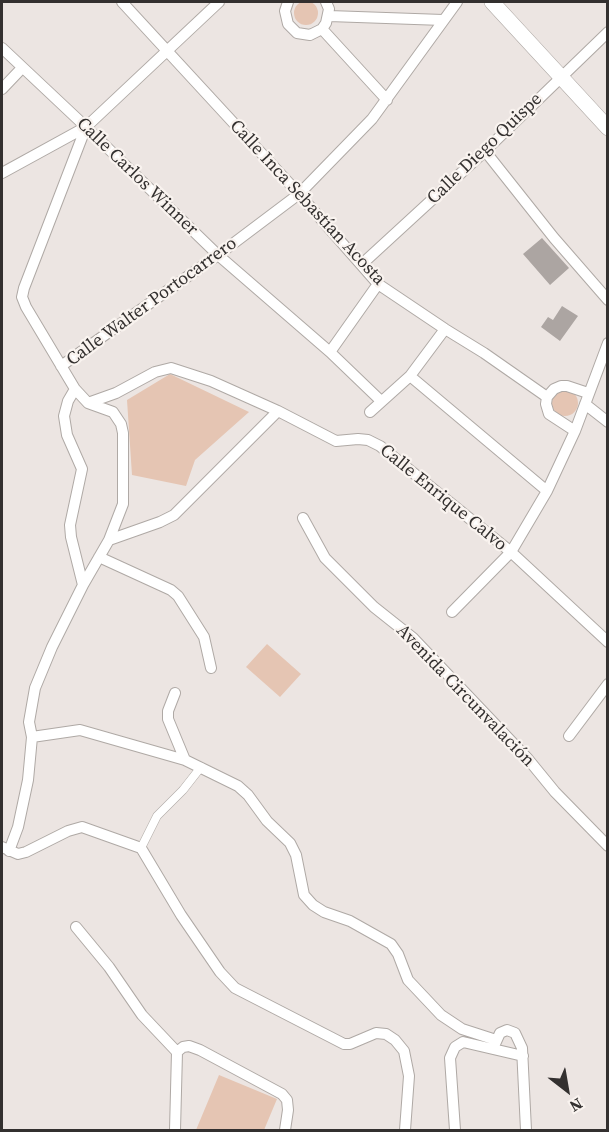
<!DOCTYPE html>
<meta charset="utf-8">
<style>
body{margin:0}
#map{position:relative;width:609px;height:1132px;overflow:hidden;background:#ece5e2;font-family:"Source Serif 4",serif}
canvas{display:block}
.frame{position:absolute;inset:0;border:3px solid #33302f;pointer-events:none}
.north{position:absolute;left:537px;top:1060px;width:60px;height:60px;-webkit-text-stroke:4px #f9f3ef;paint-order:stroke;rotate:149deg;font-size:16px;font-weight:700;line-height:24px;text-align:center;color:#33302f}
.north::after{content:'';display:block;margin:auto;width:21px;height:27px;background:#33302f;clip-path:polygon(50% 0,100% 100%,50% 72%,0 100%)}
</style>
<div id="map">
<canvas width="609" height="1132"></canvas>
<div class="frame"></div>
<div class="north">N</div>
</div>
<script>
const context = document.querySelector('canvas').getContext('2d');
context.lineJoin = 'round';
function fill(path, color) { context.fillStyle = color; context.fill(path, 'evenodd'); }
const toPath = rows => new Path2D(rows.map(r => 'M' + r).join(''));
function stroke(path, color, width, dash) { context.strokeStyle = color; context.lineWidth = width; context.lineCap = dash ? 'butt' : 'round'; context.setLineDash(dash || []); context.stroke(path); }
function label(font, color, halo, rows, align = 'center') {
  context.font = font + ' "Source Serif 4",serif'; context.lineWidth = 4.5; context.setLineDash([]); context.textBaseline = 'middle'; context.strokeStyle = halo; context.fillStyle = color; for (const [text, x, y, turn = 0] of rows) {
    context.save(); context.translate(x, y); context.rotate((+turn || 0) * Math.PI / 180); context.textAlign = isNaN(turn) ? turn : align; if (halo) context.strokeText(text, 0, 0); context.fillText(text, 0, 0); context.restore();
  }
}
const green = toPath([
 '294 13a12 12 0 1 1 24 0a12 12 0 1 1-24 0Z',
 [170,374,249,412,195,460,186,486,132,475,127,400],
 '552 403a13 13 0 1 1 26 0a13 13 0 1 1-26 0Z',
 [267,644,301,674,280,697,246,667],
 [219,1075,277,1099,264,1130,196,1130]
]);
const building = toPath([
 [542,238,569,268,550,285,523,254],
 [562,306,578,316,560,341,541,327,548,317,553,320]
]);
const pedestrian = toPath([
 [141,848,157,816,183,790,201,767]
]);
const minor = toPath([
 [122,2,299,194,378,284,445,329,484,353,547,397],
 [288,2,285,11,288,24,297,33,310,35,322,29,326,23,329,9,326,2],
 [329,16,443,20],
 [322,29,387,100],
 [2,48,86,127,218,255,330,352,381,401],
 [2,89,22,68],
 [485,151,554,238,608,300],
 [2,173,86,127,219,2],
 [362,264,485,151,608,32],
 [330,352,378,284],
 [61,366,218,255,299,194,372,119,457,2],
 [410,376,547,491],
 [75,389,68,401,64,416,67,435,82,469,70,525,71,537,83,585],
 [88,403,116,393,155,372,171,368,211,381,278,411,336,441,358,439,368,440,380,446,511,552,608,642],
 [585,404,608,422],
 [370,412,410,376,445,329],
 [575,431,549,414,546,404,547,397,554,389,561,386,567,386,588,393],
 [303,518,325,558,374,607,413,638,528,759,555,792,608,846],
 [109,540,160,522,174,515,278,411],
 [99,557,171,590,178,596,204,637,211,668],
 [452,612,511,552,547,491,575,431,608,343],
 [175,693,168,711,168,719,185,760],
 [569,736,608,684],
 [32,737,80,730,185,760,238,786,248,795,267,821,290,843,296,855,304,895,313,905,324,912,350,921,391,944,398,954,408,980,441,1015,462,1029,496,1040],
 [2,847,18,854,26,852,68,831,82,827,141,848,181,915,220,972,235,988,344,1044,350,1044,376,1033,386,1034,395,1040,404,1051,409,1076,405,1130],
 [9,851,18,827,28,780,32,737,29,722,35,688,52,647,83,585,109,540,123,504,123,433,121,424,113,412,88,403,75,389,26,307,22,297,24,288,86,127],
 [76,927,109,967,142,1015,177,1052,175,1130],
 [495,1044,500,1033,507,1030,515,1033,522,1048,526,1130],
 [177,1052,183,1047,189,1046,200,1050,282,1094,287,1100,288,1110,285,1130],
 [455,1130,450,1058,455,1047,463,1042,523,1056]
]);
const secondary = toPath([
 [492,2,608,128]
]);
const streetNames = [
 ["Calle Diego Quispe",485,149,-44],
 ["Calle Carlos Winner",137,177,44],
 ["Calle Inca Sebastían Acosta",307,203,47],
 ["Calle Walter Portocarrero",152,302,-36],
 ["Calle Enrique Calvo",443,498,39],
 ["Avenida Circunvalación",465,696,46]
];
fill(green, '#e5c5b3');
fill(building, '#aca5a2');
stroke(pedestrian, '#afa9a5', 9);
stroke(minor, '#afa9a5', 12);
stroke(secondary, '#afa9a5', 16);
stroke(pedestrian, '#fff', 8);
stroke(minor, '#fff', 10);
stroke(secondary, '#fff', 15);
label('18px', '#33302f', '#f9f3ef', streetNames);
</script>
